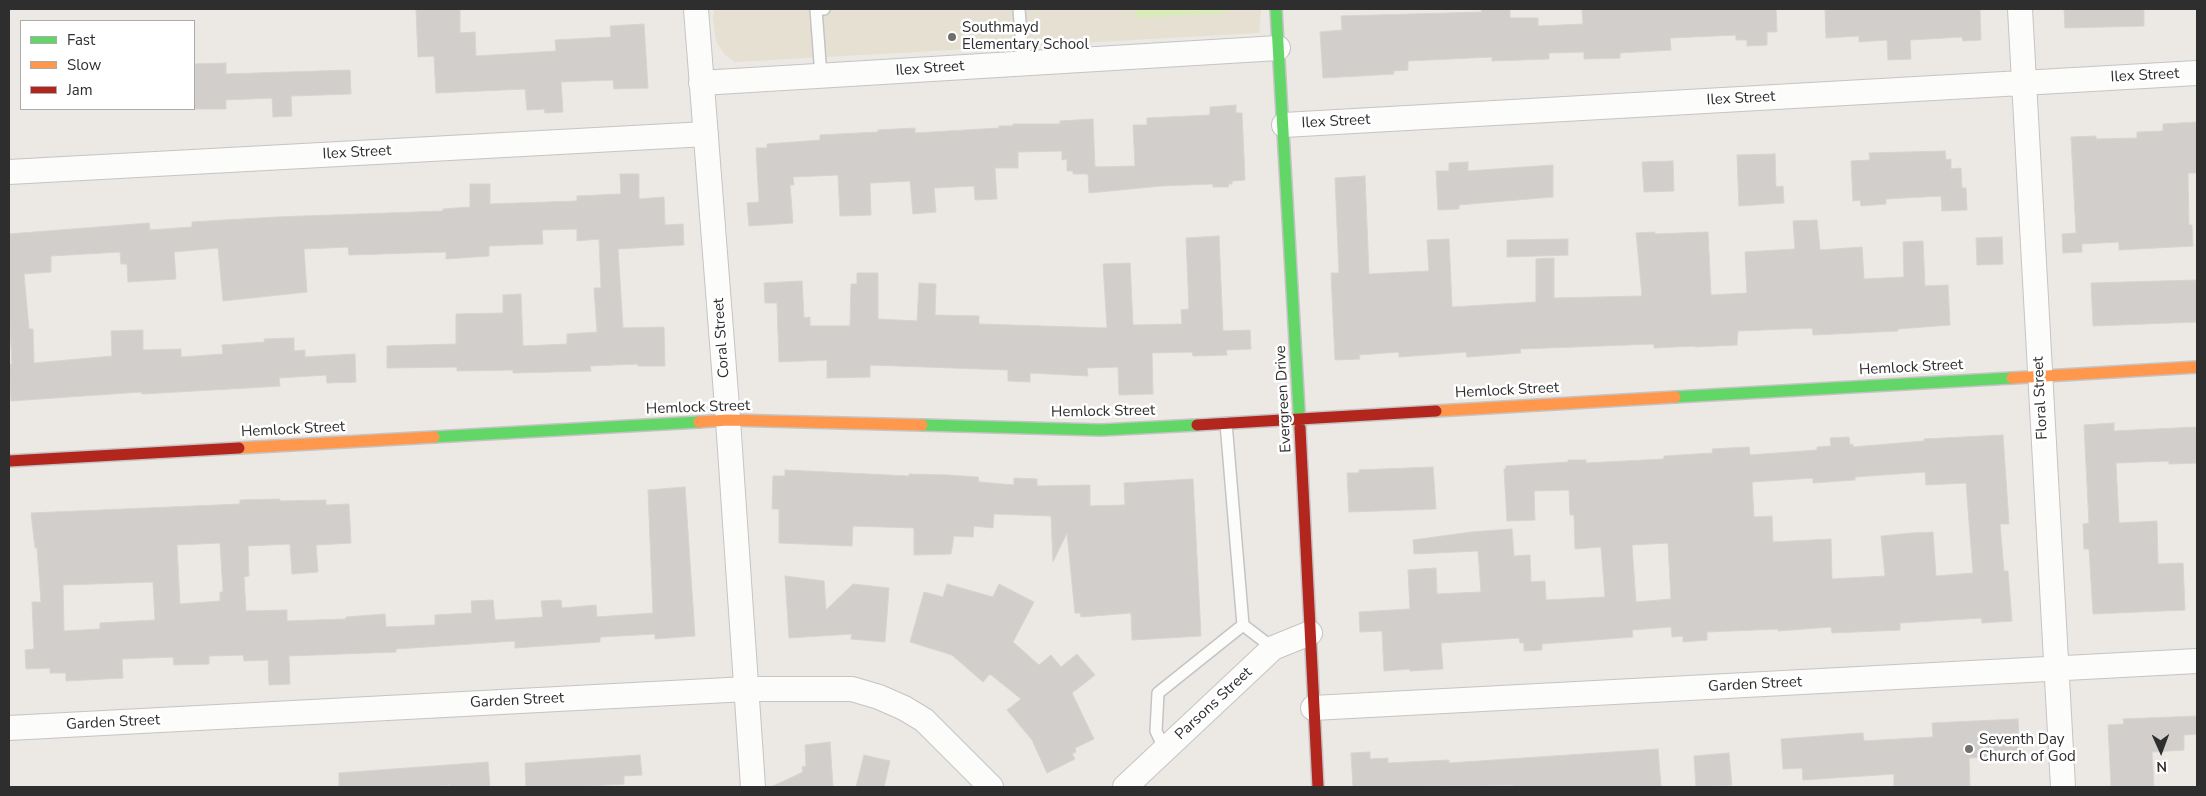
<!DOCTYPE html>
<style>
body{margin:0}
#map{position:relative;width:2206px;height:796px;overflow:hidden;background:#ece8e4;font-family:"Nunito Sans",sans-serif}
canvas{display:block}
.frame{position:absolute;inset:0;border:10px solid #2e2e2e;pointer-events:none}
.legend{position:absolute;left:20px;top:20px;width:175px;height:90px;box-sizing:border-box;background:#fff;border:1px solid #ababab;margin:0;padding:6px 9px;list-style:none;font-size:15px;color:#2e2e2e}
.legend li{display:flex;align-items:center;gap:10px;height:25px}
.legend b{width:25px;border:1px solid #ababab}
.north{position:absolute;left:2136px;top:726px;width:50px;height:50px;-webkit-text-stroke:4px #fff;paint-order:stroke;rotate:178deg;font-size:14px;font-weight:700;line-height:20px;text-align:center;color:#2e2e2e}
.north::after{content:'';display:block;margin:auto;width:18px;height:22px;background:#2e2e2e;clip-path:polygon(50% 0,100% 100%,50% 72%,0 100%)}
</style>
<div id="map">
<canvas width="2206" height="796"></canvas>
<div class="frame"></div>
<ul class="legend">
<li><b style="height:6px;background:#63d668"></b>Fast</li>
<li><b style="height:6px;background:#ff974d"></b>Slow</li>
<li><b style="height:6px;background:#b3261e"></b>Jam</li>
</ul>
<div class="north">N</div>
</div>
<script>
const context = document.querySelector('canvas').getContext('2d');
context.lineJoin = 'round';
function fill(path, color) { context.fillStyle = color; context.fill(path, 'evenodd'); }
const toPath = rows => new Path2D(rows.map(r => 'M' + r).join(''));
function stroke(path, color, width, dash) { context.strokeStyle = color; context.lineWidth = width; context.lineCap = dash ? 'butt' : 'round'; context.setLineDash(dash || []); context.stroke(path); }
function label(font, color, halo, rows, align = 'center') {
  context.font = font + ' "Nunito Sans",sans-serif'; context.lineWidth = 5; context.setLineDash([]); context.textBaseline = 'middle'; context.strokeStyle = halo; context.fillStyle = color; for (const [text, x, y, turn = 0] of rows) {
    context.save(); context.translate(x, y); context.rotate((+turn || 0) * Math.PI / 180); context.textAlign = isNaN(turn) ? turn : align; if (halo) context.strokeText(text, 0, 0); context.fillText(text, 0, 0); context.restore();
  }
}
const education = toPath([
 [714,9,1261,9,1261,12,1259,33,735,62,724,54,716,41,713,17]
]);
const pitch = toPath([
 [1135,9,1226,9,1226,13,1135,18]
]);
const building = toPath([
 [416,9,460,9,460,33,475,32,476,56,556,51,555,40,611,37,610,26,644,24,648,88,614,89,613,80,561,82,563,112,545,113,544,109,527,110,525,89,436,93,434,56,418,57,416,9],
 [1481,9,1510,9,1510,18,1538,18,1538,26,1583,24,1582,9,1776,9,1777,32,1767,32,1767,45,1747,46,1747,40,1736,40,1736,35,1670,38,1671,50,1620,53,1620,58,1584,59,1584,52,1549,53,1549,59,1492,61,1492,57,1408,61,1408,70,1393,71,1394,74,1323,78,1320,32,1342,30,1341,16,1482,12,1481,9],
 [1825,9,1980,9,1981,40,1963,41,1962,37,1910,40,1911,59,1888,60,1887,40,1859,42,1859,36,1826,38,1825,9],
 [2064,9,2144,9,2144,26,2065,28,2064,9],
 [226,63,226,74,350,70,351,94,291,96,292,116,273,117,272,98,226,100,226,109,194,109,194,64,226,63],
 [1236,105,1236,113,1242,113,1245,180,1232,181,1232,184,1229,184,1228,187,1213,187,1213,184,1161,186,1089,193,1088,174,1073,174,1073,171,1067,171,1067,159,1062,160,1062,151,1018,152,1018,168,995,168,997,199,975,200,974,186,934,188,936,212,913,214,910,181,870,183,871,215,840,216,838,175,793,177,794,185,790,185,793,223,749,226,747,203,759,202,756,148,767,148,767,144,820,140,820,135,878,132,878,130,915,128,915,133,999,128,999,126,1013,126,1013,124,1060,124,1060,121,1093,119,1095,167,1135,166,1133,125,1147,125,1147,118,1210,115,1210,107,1236,105],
 [2197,122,2197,173,2188,173,2189,225,2192,225,2193,246,2119,250,2119,242,2082,244,2082,252,2063,253,2062,234,2076,233,2071,137,2096,136,2096,139,2137,138,2137,132,2163,131,2163,124,2197,122],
 [1945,151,1946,160,1951,159,1951,169,1961,168,1962,188,1966,188,1967,210,1942,211,1941,196,1886,199,1886,204,1861,206,1860,200,1853,201,1851,161,1870,160,1869,153,1945,151],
 [1775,154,1776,187,1783,186,1784,203,1739,206,1737,155,1775,154],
 [1673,161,1674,191,1644,192,1642,162,1673,161],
 [1468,162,1468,171,1553,165,1553,197,1470,204,1459,205,1459,209,1438,210,1436,171,1449,171,1449,163,1468,162],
 [620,174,639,174,639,199,664,197,665,225,683,224,684,245,618,249,623,328,664,327,665,366,638,366,638,364,590,366,591,371,513,373,513,370,457,371,457,367,387,368,387,346,456,344,456,314,503,313,503,295,521,294,523,346,567,344,567,334,597,332,594,288,601,288,599,239,577,241,577,229,542,230,543,244,489,246,489,256,446,259,446,252,349,255,348,247,304,249,307,292,223,301,218,248,174,252,176,279,128,282,127,264,121,264,120,252,51,256,51,272,24,274,29,329,33,329,34,363,112,356,111,331,143,330,143,350,181,349,181,357,223,354,222,345,265,342,264,339,294,338,294,351,305,350,305,357,355,354,356,382,327,383,326,375,279,378,280,386,247,388,142,394,141,392,11,401,9,365,12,364,9,308,9,234,149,223,150,230,192,227,192,222,276,217,443,211,443,209,470,207,470,184,490,184,490,204,577,201,577,196,621,194,620,174],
 [1365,176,1369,274,1429,271,1427,240,1449,239,1452,307,1536,302,1536,259,1554,258,1554,298,1642,296,1636,233,1655,232,1655,234,1708,232,1711,295,1747,293,1745,252,1795,249,1793,221,1817,220,1820,250,1862,247,1864,279,1904,277,1903,242,1923,241,1925,286,1948,285,1950,325,1898,329,1898,331,1813,335,1812,328,1738,331,1737,345,1695,347,1695,346,1654,348,1654,344,1520,349,1521,353,1467,357,1466,352,1399,357,1399,352,1359,355,1360,359,1335,360,1331,273,1339,273,1335,178,1365,176],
 [1219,236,1223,331,1250,330,1251,349,1226,350,1227,355,1193,356,1192,352,1152,353,1153,394,1119,395,1118,367,1087,368,1088,376,1030,373,1030,382,1008,381,1008,370,870,365,870,377,827,378,827,360,779,362,777,303,765,303,764,283,802,281,804,318,810,317,810,326,850,326,851,284,857,284,857,273,878,273,878,319,917,321,919,283,936,284,935,315,979,316,979,324,1107,328,1103,264,1130,263,1133,325,1182,324,1181,310,1189,309,1186,238,1219,236],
 [2002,237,2003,264,1977,265,1976,238,2002,237],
 [1568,239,1568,255,1507,257,1507,240,1568,239],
 [2197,280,2197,322,2093,326,2091,283,2197,280],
 [2114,423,2114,431,2197,427,2197,463,2169,464,2169,461,2116,463,2119,523,2157,521,2158,564,2183,563,2185,610,2093,614,2089,549,2084,549,2083,524,2089,523,2084,425,2114,423],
 [2003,435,2009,524,2000,524,2004,571,2008,571,2012,621,1982,623,1981,618,1900,623,1900,630,1832,633,1831,627,1778,631,1778,629,1707,632,1707,640,1683,642,1683,636,1672,637,1671,627,1632,630,1633,637,1542,644,1542,650,1524,651,1524,643,1520,643,1519,638,1441,643,1443,669,1410,671,1410,669,1384,671,1382,631,1360,632,1359,612,1410,609,1408,570,1436,568,1437,594,1481,592,1478,551,1414,554,1413,540,1471,532,1512,529,1514,556,1530,555,1531,582,1545,581,1546,600,1605,597,1601,547,1575,549,1574,515,1570,515,1569,490,1534,491,1535,520,1507,521,1504,469,1506,469,1506,466,1568,462,1568,460,1586,460,1586,463,1664,459,1664,456,1713,453,1712,449,1749,447,1750,455,1817,450,1817,447,1831,446,1830,438,1849,437,1850,445,1853,444,1853,447,1924,441,1924,439,2003,435],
 [1925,472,1926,485,1966,483,1973,573,1936,576,1933,532,1912,533,1881,536,1885,576,1832,579,1831,539,1773,542,1772,516,1754,517,1752,482,1813,478,1813,483,1855,480,1855,477,1925,472],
 [1668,543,1671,599,1636,602,1632,545,1668,543],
 [1433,467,1436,509,1349,512,1347,473,1359,473,1359,470,1433,467],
 [785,470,909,476,909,474,948,475,978,477,979,482,1014,485,1014,478,1037,479,1037,486,1090,485,1090,506,1125,505,1124,483,1193,479,1201,636,1132,640,1131,613,1081,617,1080,613,1075,613,1067,533,1053,562,1051,516,994,514,993,528,974,526,973,537,954,536,951,554,914,555,914,528,853,526,852,546,779,543,779,509,772,509,773,476,785,476,785,470],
 [685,487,695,636,655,639,655,634,600,637,600,642,515,648,515,641,396,649,396,652,289,656,290,684,269,685,268,660,244,661,243,655,209,656,209,664,174,665,173,657,122,659,123,678,66,681,66,673,50,673,50,668,26,669,25,650,34,649,32,602,41,602,37,548,35,548,31,513,240,504,240,500,280,499,280,501,326,500,326,505,349,504,351,543,316,545,318,572,292,574,290,544,248,546,249,576,244,577,246,611,287,610,287,621,346,619,346,617,385,614,386,627,435,625,435,615,472,613,471,601,493,600,495,620,543,617,541,601,561,600,562,608,596,605,597,617,653,613,648,490,685,487],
 [220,543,223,592,220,592,220,601,180,604,177,545,220,543],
 [153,582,155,620,100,623,100,629,64,631,63,585,153,582],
 [785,576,824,581,826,610,853,584,889,588,885,642,851,639,852,634,789,638,785,576],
 [947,584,993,597,999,584,1034,602,1013,642,1039,665,1051,655,1061,667,1077,654,1095,675,1072,693,1094,739,1075,748,1076,752,1072,754,1075,759,1047,773,1032,740,1007,710,1021,699,990,674,983,682,952,655,910,642,924,592,943,597,947,584],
 [2197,716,2197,734,2184,735,2184,750,2152,752,2154,787,2111,787,2108,725,2124,724,2123,719,2197,716],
 [2018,719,2020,756,1969,758,1970,787,1894,787,1894,774,1803,780,1802,768,1783,769,1781,739,1860,733,1863,733,1864,741,1933,737,1932,723,2018,719],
 [830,742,833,787,771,787,803,772,802,767,806,766,805,745,830,742],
 [1658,749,1661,786,1656,787,1513,787,1513,785,1353,787,1351,753,1370,752,1370,759,1388,758,1388,763,1449,760,1449,763,1658,749],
 [1729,753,1732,785,1696,787,1694,756,1729,753],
 [640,755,642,775,624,776,624,784,573,787,526,787,525,763,640,755],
 [864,755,890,761,884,787,856,787,864,755],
 [488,762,490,787,450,787,450,785,427,787,339,787,339,773,488,762]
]);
const lane = toPath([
 [1019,9,1023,63],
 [821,76,816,9,824,9],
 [1226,423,1243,625,1273,648],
 [1165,750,1156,731,1158,693,1243,625]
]);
const street = toPath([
 [696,9,728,420,753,787],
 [2020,9,2063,787],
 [701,83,1278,48],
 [1284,125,2197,73],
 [9,172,706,134],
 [1313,708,2197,661],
 [9,728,747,689,852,689,879,697,904,708,924,720,991,787],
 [1125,787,1273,648,1310,633]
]);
const fast = toPath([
 [1276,9,1300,428],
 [1675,397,2012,378],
 [922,425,1101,430,1197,425],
 [434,437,699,422]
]);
const slow = toPath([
 [2012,378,2197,367],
 [1436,411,1675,397],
 [699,422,728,420,922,425],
 [239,448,434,437]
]);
const jam = toPath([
 [1197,425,1436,411],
 [1300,428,1318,787],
 [9,461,239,448]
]);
const markers = [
 [952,37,5,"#706f6e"],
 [1969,749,5,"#706f6e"]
];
const poiNames = [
 ["Southmayd",962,28],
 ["Elementary School",962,45],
 ["Seventh Day",1979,740],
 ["Church of God",1979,757]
];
const streetNames = [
 ["Ilex Street",930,69,-4],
 ["Ilex Street",2145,76,-3],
 ["Ilex Street",1741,99,-3],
 ["Ilex Street",1336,122,-3],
 ["Ilex Street",357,153,-3],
 ["Coral Street",722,338,-94],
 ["Hemlock Street",1911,368,-3],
 ["Hemlock Street",1507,391,-3],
 ["Floral Street",2041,398,-93],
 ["Evergreen Drive",1284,399,-93],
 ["Hemlock Street",698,408,-2],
 ["Hemlock Street",1103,412,-1],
 ["Hemlock Street",293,430,-3],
 ["Garden Street",1755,685,-3],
 ["Garden Street",517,701,-3],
 ["Parsons Street",1214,704,-43],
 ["Garden Street",113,723,-3]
];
fill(education, '#e6e0d3');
fill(pitch, '#d9eabb');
fill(building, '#d1cecb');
stroke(building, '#d7d4d0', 1);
stroke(lane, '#c5c4c5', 14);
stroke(street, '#c5c4c5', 26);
stroke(fast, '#c5c4c5', 14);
stroke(slow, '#c5c4c5', 14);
stroke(jam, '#c5c4c5', 14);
stroke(lane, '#fcfcfb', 11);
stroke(street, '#fcfcfb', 24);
stroke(fast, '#63d668', 11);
stroke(slow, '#ff974d', 11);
stroke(jam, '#b3261e', 11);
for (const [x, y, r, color] of markers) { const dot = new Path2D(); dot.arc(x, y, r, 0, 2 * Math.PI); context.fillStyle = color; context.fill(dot); stroke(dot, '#fff', 2); }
label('15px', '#2e2e2e', '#fff', poiNames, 'left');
label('15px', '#2e2e2e', '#fff', streetNames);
</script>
